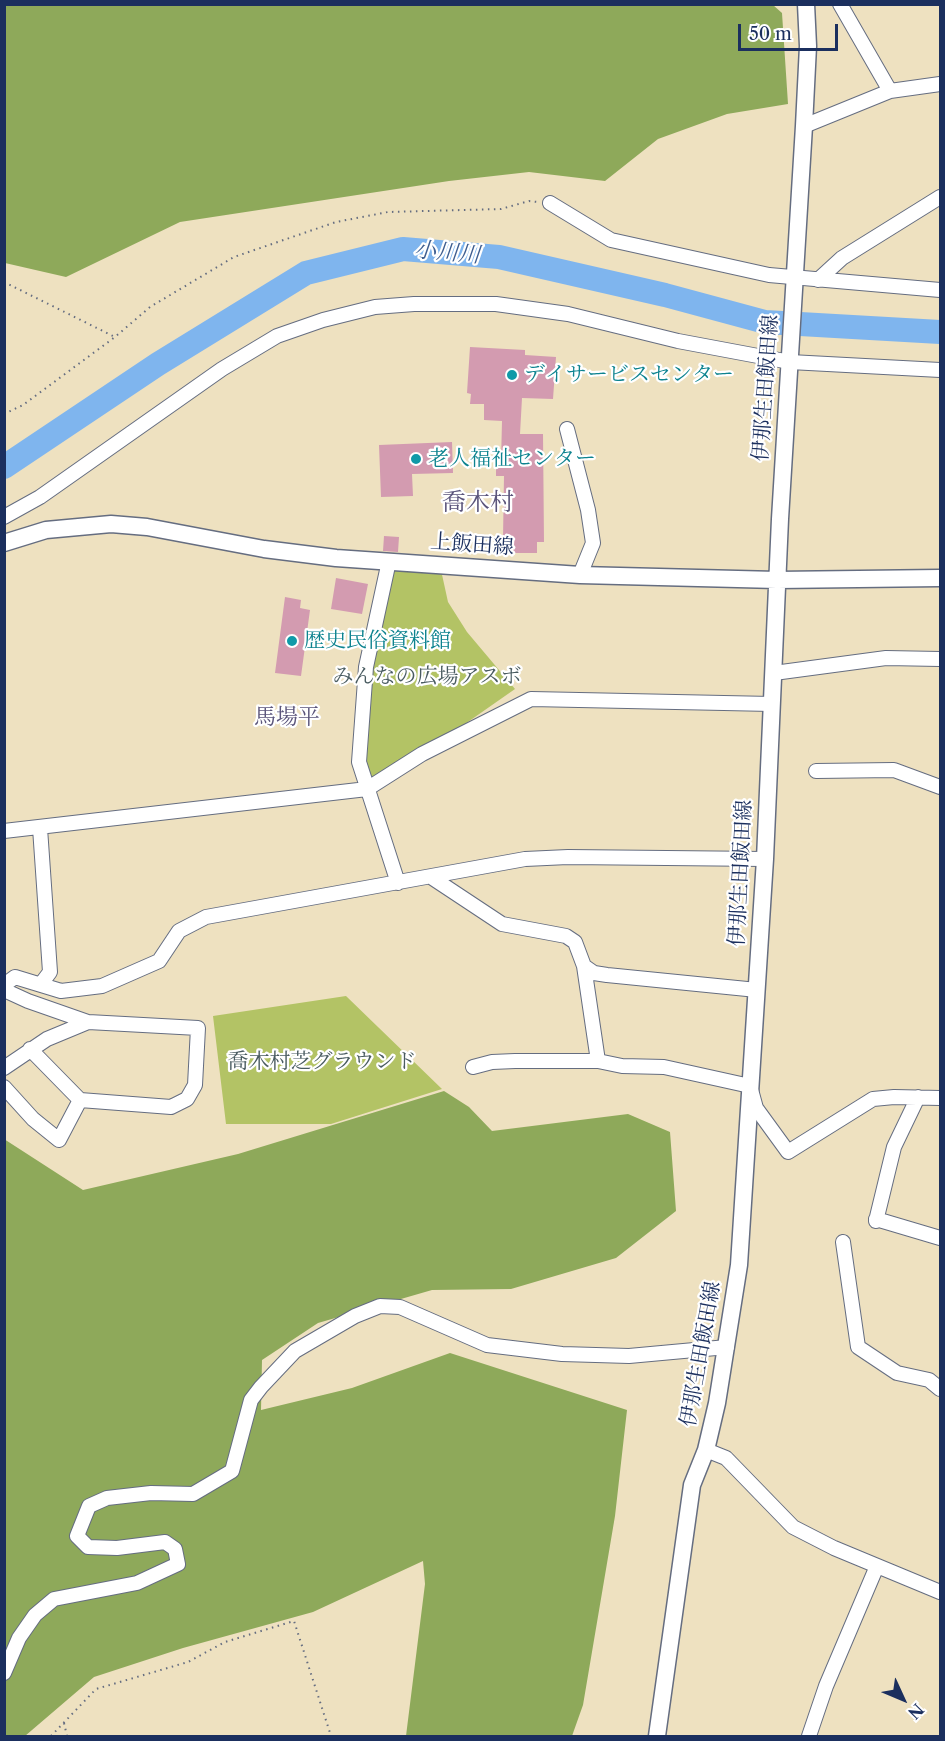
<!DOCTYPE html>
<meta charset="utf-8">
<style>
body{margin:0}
#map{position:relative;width:945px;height:1741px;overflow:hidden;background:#eee1c0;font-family:"Libre Caslon Text",serif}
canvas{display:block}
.frame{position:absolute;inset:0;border:6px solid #1b2f5e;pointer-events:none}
.north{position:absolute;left:873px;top:1669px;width:60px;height:60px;-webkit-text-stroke:4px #fff;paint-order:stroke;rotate:134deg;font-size:16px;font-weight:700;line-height:24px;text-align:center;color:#1b2f5e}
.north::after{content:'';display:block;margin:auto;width:21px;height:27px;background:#1b2f5e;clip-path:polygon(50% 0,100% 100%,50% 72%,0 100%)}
.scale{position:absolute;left:738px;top:24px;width:100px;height:27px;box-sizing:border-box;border:3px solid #1b2f5e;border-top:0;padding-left:8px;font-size:18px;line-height:21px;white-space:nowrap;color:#1b2f5e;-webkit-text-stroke:4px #fff;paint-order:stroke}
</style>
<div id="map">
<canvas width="945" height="1741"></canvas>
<div class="frame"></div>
<div class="north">N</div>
<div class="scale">50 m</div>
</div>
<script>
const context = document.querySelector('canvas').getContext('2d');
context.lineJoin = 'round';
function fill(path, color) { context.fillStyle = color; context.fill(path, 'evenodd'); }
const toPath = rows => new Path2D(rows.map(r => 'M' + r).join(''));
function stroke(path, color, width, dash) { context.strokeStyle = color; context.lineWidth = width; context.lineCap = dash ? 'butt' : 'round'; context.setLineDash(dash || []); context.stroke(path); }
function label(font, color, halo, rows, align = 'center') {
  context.font = font + ' "Libre Caslon Text","Noto Serif JP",serif'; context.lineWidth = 4.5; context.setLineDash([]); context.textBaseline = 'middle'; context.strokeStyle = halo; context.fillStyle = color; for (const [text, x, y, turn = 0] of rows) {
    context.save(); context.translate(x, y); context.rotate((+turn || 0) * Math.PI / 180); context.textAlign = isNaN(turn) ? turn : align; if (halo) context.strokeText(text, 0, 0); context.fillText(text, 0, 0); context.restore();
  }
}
const green = toPath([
 [389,561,441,570,448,602,467,632,515,689,422,754,369,786,360,729],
 [346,996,442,1089,331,1124,226,1124,213,1016]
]);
const forest = toPath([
 [773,5,782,13,788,104,727,114,658,139,605,181,529,172,449,181,180,222,66,277,5,263,5,5],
 [444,1091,469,1107,492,1131,628,1114,670,1132,676,1211,616,1258,511,1289,432,1290,318,1323,262,1360,261,1410,352,1388,450,1353,627,1410,615,1516,583,1705,572,1736,406,1736,425,1584,423,1561,313,1612,183,1648,94,1677,25,1736,5,1736,4,1139,83,1190,238,1154]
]);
const river = toPath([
 [4,467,158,364,306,273,403,249,499,257,665,295,765,322,940,332]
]);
const building = toPath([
 [470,347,525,350,525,355,556,357,553,399,522,398,520,434,543,434,544,542,537,542,537,553,509,553,509,538,503,538,504,476,496,476,496,462,501,462,502,421,484,420,484,404,470,404,471,394,467,393],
 [452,442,453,473,412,474,413,496,381,497,379,445],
 [384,536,399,537,398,552,383,551],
 [336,578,368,584,362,614,331,609],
 [285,597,301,600,300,608,310,610,301,676,275,673]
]);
const path = toPath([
 [4,282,115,337],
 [4,414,23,405,115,337,150,307,234,257,336,222,388,212,501,209,529,201,538,202],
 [64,1723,67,1736],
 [51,1736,96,1689,188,1662,225,1642,294,1621,331,1736]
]);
const minor = toPath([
 [840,4,890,91],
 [804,126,890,91,940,84],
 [550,203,611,240,769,275,940,290],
 [818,280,842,258,940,197],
 [567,429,588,510,593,543,580,575],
 [4,517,40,497,222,369,277,336,323,320,375,307,414,304,496,304,568,314,678,341,790,362,940,370],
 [389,561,366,667,359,762,398,883],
 [774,673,886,658,940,659],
 [816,771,894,770,940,787],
 [40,828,50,972,41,984],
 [4,831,367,789,422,754,531,699,772,704],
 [431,877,502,924,566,936,575,942,584,966,598,1061],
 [584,966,594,973,607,975,757,990],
 [4,985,15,977,61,991,102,986,159,961,179,931,206,917,525,859,568,857,765,859],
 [4,990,28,1001,88,1022,198,1028,195,1085,187,1099,171,1107,80,1100,30,1049],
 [473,1067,492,1062,515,1061,598,1061,622,1066,664,1067,750,1086,756,1108,788,1152,873,1099,894,1097,940,1098],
 [4,1068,47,1039,88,1022],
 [4,1087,33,1119,59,1140,80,1100],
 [876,1219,940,1238],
 [876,1221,894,1147,918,1097],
 [843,1242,858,1347,897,1373,929,1380,940,1389],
 [706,1450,726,1458,793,1527,834,1548,940,1592],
 [4,1673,19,1638,35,1615,54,1599,137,1583,178,1564,175,1549,165,1542,117,1548,88,1547,77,1536,89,1506,107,1498,151,1493,193,1494,232,1471,251,1400,261,1387,295,1351,355,1316,380,1306,400,1307,487,1345,562,1354,629,1356,727,1347],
 [809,1736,826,1686,877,1566]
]);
const major = toPath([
 [4,543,46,530,111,524,147,527,264,549,336,558,580,575,777,580,940,578],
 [657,1736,692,1485,706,1450,717,1403,739,1265,765,859,780,519,804,126,808,46,806,4]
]);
const markers = [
 [512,375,6,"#0f9aa8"],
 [416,459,6,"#0f9aa8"],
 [292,641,6,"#0f9aa8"]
];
const cultureNames = [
 ["デイサービスセンター",524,375],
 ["老人福祉センター",428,459],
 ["歴史民俗資料館",304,641]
];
const streetNames = [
 ["伊那生田飯田線",766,388,-86],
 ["上飯田線",472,545,4],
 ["伊那生田飯田線",741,873,-87],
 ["伊那生田飯田線",701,1354,-80]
];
const parkNames = [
 ["みんなの広場アスボ",427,677],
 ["喬木村芝グラウンド",322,1062]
];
const waterNames = [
 ["小川川",447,253,5]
];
const neighbourhoodNames = [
 ["馬場平",287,718]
];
const quarterNames = [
 ["喬木村",478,503]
];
fill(green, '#b3c365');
fill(forest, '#8ea95a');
stroke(river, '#7fb5ee', 24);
fill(building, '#d39bb0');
stroke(minor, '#656d80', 16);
stroke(major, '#656d80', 19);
stroke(path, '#656d80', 2, [1.5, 4.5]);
stroke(minor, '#fff', 14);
stroke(major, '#fff', 16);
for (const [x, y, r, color] of markers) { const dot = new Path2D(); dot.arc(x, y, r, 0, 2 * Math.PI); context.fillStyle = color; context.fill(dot); stroke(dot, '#fff', 2); }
label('21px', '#0d838f', '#fff', cultureNames, 'left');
label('21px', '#1b2f5e', '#fff', streetNames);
label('21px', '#495b60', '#fff', parkNames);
label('italic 22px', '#3e5e90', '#fff', waterNames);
label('22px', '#5b557b', '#fff', neighbourhoodNames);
label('24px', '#5b557b', '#fff', quarterNames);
</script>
